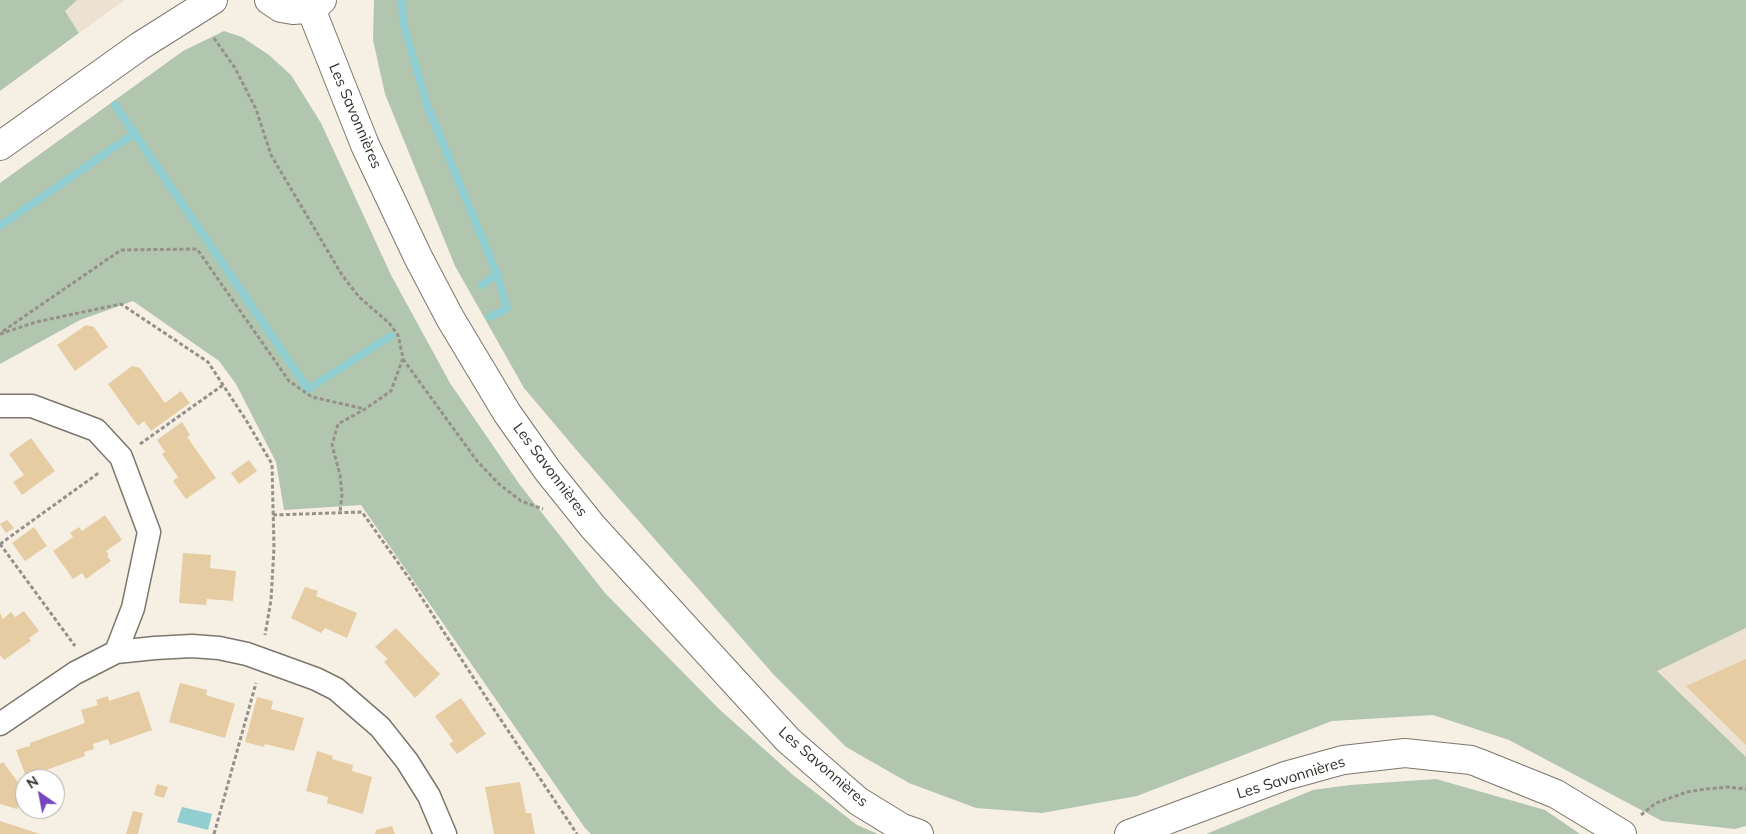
<!DOCTYPE html>
<meta charset="utf-8">
<style>
body{margin:0}
#map{position:relative;width:1746px;height:834px;overflow:hidden;background:#f6efe4;font-family:Mulish,sans-serif}
canvas{display:block}
.north{position:absolute;left:15px;top:769px;width:50px;height:50px;box-sizing:border-box;background:#fff;border:1px solid #adacab;border-radius:50%;rotate:327deg;font-size:14px;font-weight:700;line-height:20px;text-align:center;color:#33302c}
.north::after{content:'';display:block;margin:auto;width:18px;height:22px;background:#7445bd;clip-path:polygon(50% 0,100% 100%,50% 72%,0 100%)}
</style>
<div id="map">
<canvas width="1746" height="834"></canvas>
<div class="north">N</div>
</div>
<script>
const context = document.querySelector('canvas').getContext('2d');
context.lineJoin = 'round';
function fill(path, color) { context.fillStyle = color; context.fill(path, 'evenodd'); }
const toPath = rows => new Path2D(rows.map(r => 'M' + r).join(''));
function stroke(path, color, width, dash) { context.strokeStyle = color; context.lineWidth = width; context.lineCap = dash ? 'butt' : 'round'; context.setLineDash(dash || []); context.stroke(path); }
function label(font, color, halo, rows, align = 'center') {
  context.font = font + ' Mulish,sans-serif'; context.lineWidth = 4.5; context.setLineDash([]); context.textBaseline = 'middle'; context.strokeStyle = halo; context.fillStyle = color; for (const [text, x, y, turn = 0] of rows) {
    context.save(); context.translate(x, y); context.rotate((+turn || 0) * Math.PI / 180); context.textAlign = isNaN(turn) ? turn : align; if (halo) context.strokeText(text, 0, 0); context.fillText(text, 0, 0); context.restore();
  }
}
const built = toPath([
 [58,0,125,0,79,33],
 [1746,628,1746,757,1656,671]
]);
const green = toPath([
 [0,0,77,0,65,11,79,33,0,91],
 [374,0,1746,0,1746,628,1657,671,1746,757,1746,826,1735,829,1662,821,1509,740,1433,715,1332,721,1137,796,1042,813,976,808,909,783,846,747,774,675,579,453,524,388,455,266,385,94,373,40],
 [224,31,242,37,269,55,291,75,321,123,391,275,450,383,520,485,605,593,719,709,793,775,857,825,878,834,591,834,585,828,361,505,284,510,276,462,236,384,219,361,133,301,80,320,0,364,0,183,183,51],
 [1436,779,1545,810,1580,834,1206,834,1313,790,1350,785]
]);
const water = toPath([
 [182,807,212,814,208,830,177,822]
]);
const stream = toPath([
 [402,0,403,22,427,105,497,274,482,285],
 [115,105,308,389,391,336],
 [0,226,135,133],
 [490,317,507,308,497,274]
]);
const building = toPath([
 [86,325,94,327,108,347,75,371,57,345],
 [132,366,140,368,165,403,181,391,190,403,151,431,144,421,138,426,108,384],
 [182,422,190,435,187,437,216,478,186,499,173,481,178,477,162,454,165,452,157,440],
 [31,438,55,471,22,495,13,482,24,475,9,454],
 [249,460,257,471,239,484,231,473],
 [105,515,122,540,106,551,109,555,107,556,111,561,86,579,82,573,73,579,53,551,73,537,70,533,79,527,82,531],
 [7,520,14,528,6,533,0,524],
 [34,527,47,546,25,561,12,543],
 [183,553,211,555,210,568,236,571,233,601,207,599,206,605,179,603],
 [305,587,318,591,316,596,357,613,347,638,325,628,321,633,291,618],
 [24,611,39,631,29,638,31,641,4,660,0,655,0,613,3,619,11,612,15,617],
 [396,628,440,674,415,698,384,662,388,659,375,647],
 [1746,659,1746,745,1686,686],
 [180,683,207,690,206,695,235,704,225,738,169,722],
 [139,691,152,730,110,745,108,739,93,744,94,749,84,752,85,756,41,772,40,769,25,774,16,750,30,746,30,743,85,723,81,710,98,705,96,700,108,696,109,701],
 [257,697,273,701,271,709,304,718,294,751,265,744,264,747,245,742],
 [461,698,486,734,457,754,449,744,453,741,435,716],
 [317,751,333,756,332,759,353,765,352,771,372,777,363,814,327,803,328,797,306,791],
 [3,762,23,789,17,809,0,804,0,764],
 [520,782,526,813,531,813,535,834,494,834,485,787],
 [157,784,168,787,164,798,154,795],
 [133,811,143,813,138,834,126,834],
 [0,821,40,834,0,834],
 [392,826,395,834,375,834,376,830]
]);
const path = toPath([
 [214,38,235,68,256,109,271,155,342,275,359,297,389,323,398,335,403,358,391,391,365,409,338,424,332,445,340,475,342,494,340,512],
 [3,331,121,250,197,249,289,381,312,397,365,409],
 [0,334,36,322,121,304,208,362,246,420,272,464,274,548,271,600,265,635],
 [403,359,477,461,499,484,521,501,543,509],
 [140,444,223,385],
 [273,515,362,512,409,578,491,705,577,834],
 [0,544,100,472],
 [0,544,75,646],
 [1641,815,1656,803,1687,792,1706,789,1728,787,1746,789],
 [214,834,256,683]
]);
const minor = toPath([
 [0,406,32,406,96,430,121,457,149,532,133,608,116,652],
 [0,724,75,673,116,652,155,648,192,646,219,648,247,654,316,679,336,689,380,727,407,761,429,796,445,834]
]);
const tertiary = toPath([
 [312,7,315,19,365,145,418,257,450,318,507,413,548,471,593,527,788,740,858,801,902,828,919,834],
 [1129,834,1285,776,1343,760,1405,753,1471,760,1479,763,1556,794,1622,834]
]);
const secondary = toPath([
 [269,0,281,8,293,10,306,9,318,4,322,0],
 [0,146,140,46,213,0]
]);
const streetNames = [
 ["Les Savonnières",355,116,67],
 ["Les Savonnières",550,470,53],
 ["Les Savonnières",823,767,41],
 ["Les Savonnières",1291,778,-17]
];
fill(built, '#ede1d1');
fill(green, '#b2c6af');
fill(water, '#91ced1');
stroke(stream, '#91ced1', 8);
fill(building, '#e6cca2');
stroke(minor, '#7c766d', 25);
stroke(tertiary, '#7c766d', 30);
stroke(secondary, '#7c766d', 30);
stroke(path, '#959088', 3, [4, 2.5]);
stroke(minor, '#fff', 22);
stroke(tertiary, '#fff', 28);
stroke(secondary, '#fff', 28);
label('15px', '#33302c', '#fff', streetNames);
</script>
